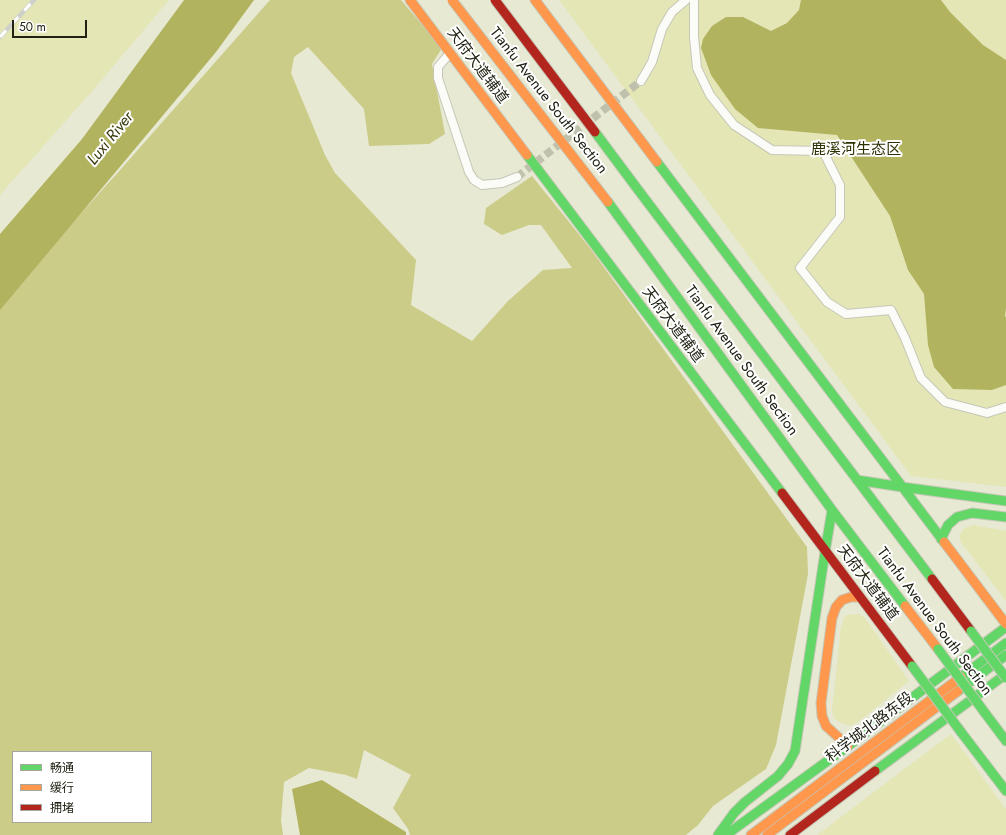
<!DOCTYPE html>
<meta charset="utf-8">
<style>
body{margin:0}
#map{position:relative;width:1006px;height:835px;overflow:hidden;background:#e7e9d3;font-family:Jost,"Noto Sans SC",sans-serif}
canvas{display:block}
.legend{position:absolute;left:12px;top:751px;width:140px;height:72px;box-sizing:border-box;background:#fff;border:1px solid #a6a6a1;margin:0;padding:5px 7px;list-style:none;font-size:12px;color:#202113}
.legend li{display:flex;align-items:center;gap:8px;height:20px}
.legend b{width:20px;border:1px solid #a6a6a1}
.scale{position:absolute;left:12px;top:20px;width:75px;height:18px;box-sizing:border-box;border:2px solid #202113;border-top:0;padding-left:5px;font-size:12px;line-height:14px;white-space:nowrap;color:#202113;-webkit-text-stroke:3px #fff;paint-order:stroke}
</style>
<div id="map">
<canvas width="1006" height="835"></canvas>
<ul class="legend">
<li><b style="height:5px;background:#63d668"></b>畅通</li>
<li><b style="height:5px;background:#ff974d"></b>缓行</li>
<li><b style="height:5px;background:#b3261e"></b>拥堵</li>
</ul>
<div class="scale">50 m</div>
</div>
<script>
const context = document.querySelector('canvas').getContext('2d');
context.lineJoin = 'round';
function fill(path, color) { context.fillStyle = color; context.fill(path, 'evenodd'); }
const toPath = rows => new Path2D(rows.map(r => 'M' + r).join(''));
function stroke(path, color, width, dash) { context.strokeStyle = color; context.lineWidth = width; context.lineCap = dash ? 'butt' : 'round'; context.setLineDash(dash || []); context.stroke(path); }
function label(font, color, halo, rows, align = 'center') {
  context.font = font + ' Jost,"Noto Sans SC",sans-serif'; context.lineWidth = 4; context.setLineDash([]); context.textBaseline = 'middle'; context.strokeStyle = halo; context.fillStyle = color; for (const [text, x, y, turn = 0] of rows) {
    context.save(); context.translate(x, y); context.rotate((+turn || 0) * Math.PI / 180); context.textAlign = isNaN(turn) ? turn : align; if (halo) context.strokeText(text, 0, 0); context.fillText(text, 0, 0); context.restore();
  }
}
const green = toPath([
 [0,0,169,0,95,88,0,195],
 [559,0,1006,0,1006,487,911,476],
 [974,525,1006,531,1006,601,960,541,960,534,965,528],
 [851,614,858,614,865,618,909,681,858,722,850,726,841,723,834,718,832,710,841,627,845,616],
 [951,734,1006,809,1006,835,817,835]
]);
const forest = toPath([
 [270,0,401,0,442,48,432,64,445,134,429,144,369,146,364,109,308,47,294,57,291,73,325,155,335,173,416,260,411,305,472,341,508,301,543,270,572,268,541,225,529,225,502,235,484,224,486,208,532,176,590,248,807,547,808,574,776,745,766,769,713,806,698,825,686,835,410,835,408,829,393,808,411,775,364,750,357,779,346,775,309,768,284,782,281,820,283,835,0,835,0,309,27,273,121,169],
 [13,752,151,752,151,822,13,822]
]);
const water = toPath([
 [184,0,254,0,216,52,0,310,0,234,82,139],
 [801,0,941,0,950,12,983,45,1006,60,1006,308,1005,316,1006,317,1006,385,992,390,953,389,934,367,928,345,924,294,908,270,890,216,837,135,758,128,735,109,711,75,701,48,703,39,712,26,726,17,743,17,771,31,787,23,799,10],
 [322,780,406,832,406,835,300,835,292,789]
]);
const streetTunnel = toPath([
 [517,177,641,81]
]);
const street = toPath([
 [694,0,694,37,697,68,710,95,734,125,772,150,823,151,840,185,840,217,800,268,827,302,846,314,891,310,905,338,921,378,945,402,987,413,1006,407],
 [450,53,438,67,438,78,469,172,474,180,482,185,502,183,517,177],
 [641,81,652,62,662,29,672,12,686,0]
]);
const fast = toPath([
 [527,155,782,493],
 [657,162,944,542],
 [636,187,932,579],
 [608,202,832,510,905,606],
 [857,480,902,487],
 [902,487,1006,501],
 [941,539,948,525,957,517,972,513,1006,517],
 [825,552,832,510],
 [961,677,1006,643],
 [958,691,1006,655],
 [985,713,1006,741],
 [961,732,1006,791],
 [875,771,1006,674],
 [718,835,734,813,745,802,778,776,788,764,795,751,825,552],
 [726,835,848,746,1006,627]
]);
const slow = toPath([
 [410,0,527,155],
 [535,0,657,162],
 [944,542,1006,624],
 [905,606,938,649],
 [848,746,826,726,822,716,821,703,832,618,836,607,842,600,851,597,860,597],
 [751,835,961,677],
 [767,835,958,691]
]);
const jam = toPath([
 [782,493,912,666],
 [932,579,971,631],
 [790,835,875,771]
]);
const rail = toPath([
 [0,37,34,0]
]);
const fastBridge = toPath([
 [595,132,636,187],
 [971,631,1006,678],
 [938,649,985,713],
 [912,666,961,732]
]);
const slowBridge = toPath([
 [452,0,608,202]
]);
const jamBridge = toPath([
 [495,0,595,132]
]);
const streetNames = [
 ["天府大道辅道",477,66,53],
 ["Tianfu Avenue South Section",548,101,52],
 ["天府大道辅道",672,325,53],
 ["Tianfu Avenue South Section",741,361,54],
 ["天府大道辅道",867,583,53],
 ["Tianfu Avenue South Section",934,622,53],
 ["科学城北路东段",870,728,-37]
];
const parkNames = [
 ["鹿溪河生态区",856,150]
];
const waterNames = [
 ["Luxi River",111,139,-51]
];
fill(green, '#e4e6b6');
fill(forest, '#cbcc88');
fill(water, '#b2b35f');
stroke(streetTunnel, '#bfc1ad', 8, [8, 4]);
stroke(street, '#c6c7b7', 10);
stroke(fast, '#c6c7b7', 11);
stroke(slow, '#c6c7b7', 11);
stroke(jam, '#c6c7b7', 11);
stroke(street, '#fbfcf8', 8);
stroke(fast, '#63d668', 9);
stroke(slow, '#ff974d', 9);
stroke(jam, '#b3261e', 9);
stroke(rail, '#d0d0ca', 4.5);
stroke(rail, '#fff', 3, [9]);
stroke(fastBridge, '#c6c7b7', 11, []);
stroke(slowBridge, '#c6c7b7', 11, []);
stroke(jamBridge, '#c6c7b7', 11, []);
stroke(fastBridge, '#63d668', 9);
stroke(slowBridge, '#ff974d', 9);
stroke(jamBridge, '#b3261e', 9);
label('15px', '#202113', '#fff', streetNames);
label('15px', '#2e2f00', '#fff', parkNames);
label('italic 16px', '#3c3c0f', '#fff', waterNames);
</script>
